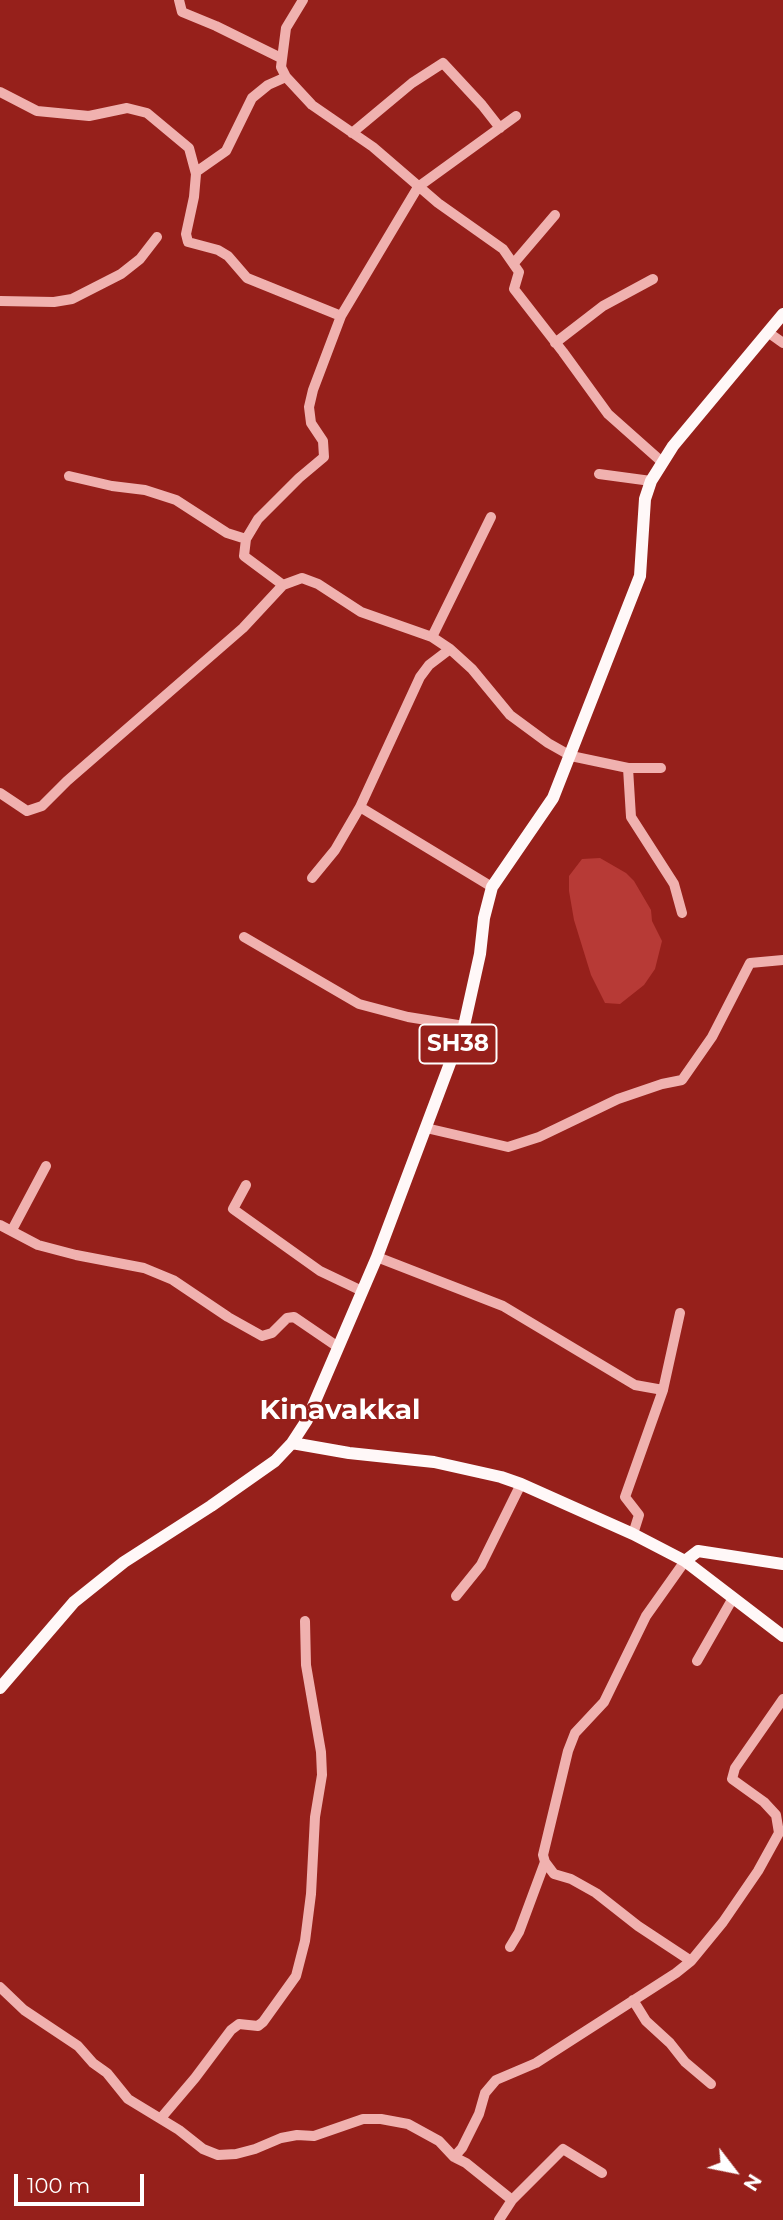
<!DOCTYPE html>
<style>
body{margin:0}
#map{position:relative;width:783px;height:2220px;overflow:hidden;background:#96201b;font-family:Montserrat,sans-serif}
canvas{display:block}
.north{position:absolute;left:699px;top:2136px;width:70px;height:70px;-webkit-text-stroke:5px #96201b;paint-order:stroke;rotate:122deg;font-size:19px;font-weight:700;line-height:28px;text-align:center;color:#fff}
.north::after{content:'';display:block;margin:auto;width:24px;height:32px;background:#fff;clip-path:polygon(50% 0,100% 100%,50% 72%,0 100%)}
.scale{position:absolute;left:14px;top:2174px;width:130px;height:32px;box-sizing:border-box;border:4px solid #fff;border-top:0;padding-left:9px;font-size:21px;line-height:24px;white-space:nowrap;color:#fff;-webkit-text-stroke:5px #96201b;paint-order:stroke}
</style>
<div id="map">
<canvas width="783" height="2220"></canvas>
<div class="north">N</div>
<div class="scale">100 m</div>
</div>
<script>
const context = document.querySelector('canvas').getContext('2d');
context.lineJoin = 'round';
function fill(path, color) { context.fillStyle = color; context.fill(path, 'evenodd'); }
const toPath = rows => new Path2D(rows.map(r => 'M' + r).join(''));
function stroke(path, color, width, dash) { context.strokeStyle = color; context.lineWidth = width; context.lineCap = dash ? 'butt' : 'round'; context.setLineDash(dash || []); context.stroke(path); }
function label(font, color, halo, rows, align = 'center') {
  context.font = font + ' Montserrat,sans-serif'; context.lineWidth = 5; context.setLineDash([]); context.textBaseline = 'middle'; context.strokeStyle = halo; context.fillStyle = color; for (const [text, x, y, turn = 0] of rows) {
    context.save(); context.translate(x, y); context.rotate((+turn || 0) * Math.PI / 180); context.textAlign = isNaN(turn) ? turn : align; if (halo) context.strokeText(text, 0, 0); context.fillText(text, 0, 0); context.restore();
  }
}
const green = toPath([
 [600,858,626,873,634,881,651,910,652,921,662,941,655,969,644,985,620,1004,605,1003,591,975,574,920,569,891,569,876,582,859]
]);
const minor = toPath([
 [179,0,182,12,216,26,281,58],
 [286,77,281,67,286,28,303,0],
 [0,92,37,111,89,116,127,108,147,113,189,148,196,174,194,197,186,234,188,242,218,250,228,256,247,278,341,316,313,390,309,407,311,423,323,441,324,457,299,478,258,519,246,539,244,556,283,585],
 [352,133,412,83,443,63,482,105,500,128],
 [196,172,226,151,252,98,268,85,286,77,312,105,373,147,438,203,503,249,519,272,514,289,563,352,608,414,662,462],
 [514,263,555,215],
 [0,301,54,302,72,299,121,274,140,259,157,237],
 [341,316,418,187,516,116],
 [769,333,783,343],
 [555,343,603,306,653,279],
 [599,474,651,481],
 [69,476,112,486,145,490,176,500,227,533,246,539],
 [432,637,491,517],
 [450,649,429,665,420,677,360,807,492,887],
 [628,768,631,817,674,884,682,913],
 [0,793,27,811,42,806,67,781,243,628,283,585,302,578,318,584,361,612,432,637,450,649,472,669,510,715,548,743,571,756,628,768,661,768],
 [312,878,335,850,360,807],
 [244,937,359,1004,408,1017,464,1026],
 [426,1128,508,1147,539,1137,618,1099,662,1084,682,1080,712,1037,750,963,783,960],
 [246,1185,233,1209,320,1271,362,1291],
 [0,1225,38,1245,76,1255,144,1268,173,1280,228,1317,262,1336,272,1333,287,1318,294,1317,338,1347],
 [12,1230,46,1166],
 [377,1257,503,1306,635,1385,663,1390,625,1497,639,1515,633,1534],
 [663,1390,680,1313],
 [456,1596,481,1565,521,1484],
 [697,1661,733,1598],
 [510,1947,519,1932,545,1862],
 [691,1961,723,1922,758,1871,779,1833,776,1815,764,1802,732,1779,735,1768,783,1699],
 [0,1987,24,2010,78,2046,93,2063,107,2073,128,2099,179,2130,203,2149,218,2155,236,2154,255,2149,281,2138,297,2135,314,2136,363,2119,381,2119,408,2124,439,2141,454,2157,466,2163,512,2200,499,2220],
 [633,2000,646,2021,670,2043,685,2062,711,2084],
 [161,2118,195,2078,231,2030,239,2024,258,2026,263,2022,296,1976,305,1941,311,1894,315,1817,322,1775,321,1752,306,1665,305,1621],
 [454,2157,462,2148,479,2114,485,2093,496,2080,536,2063,676,1973,691,1961,638,1926,596,1893,571,1879,554,1874,545,1862,543,1855,568,1751,575,1733,604,1702,646,1616,685,1561],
 [512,2200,563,2149,602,2173]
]);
const major = toPath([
 [292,1443,349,1453,434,1462,501,1477,521,1484,633,1534,685,1561,783,1636],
 [685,1561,698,1551,783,1564],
 [0,1688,74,1602,124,1562,211,1506,275,1461,292,1443,307,1420,377,1257,464,1026,480,954,484,918,492,887,553,798,640,576,645,499,651,481,673,446,783,314]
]);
const shields = [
 [458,1044,77]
];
const shieldNames = [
 ["SH38",458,1044]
];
const quarterNames = [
 ["Kinavakkal",340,1411]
];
fill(green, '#b73a36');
stroke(minor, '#f0b1af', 10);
stroke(major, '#fff8f8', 12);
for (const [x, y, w] of shields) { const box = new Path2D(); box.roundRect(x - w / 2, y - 19.5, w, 39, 5); context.fillStyle = '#96201b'; context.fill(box); stroke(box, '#fff', 2); }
label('bold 23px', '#fff', null, shieldNames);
label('bold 28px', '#fff', '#96201b', quarterNames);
</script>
